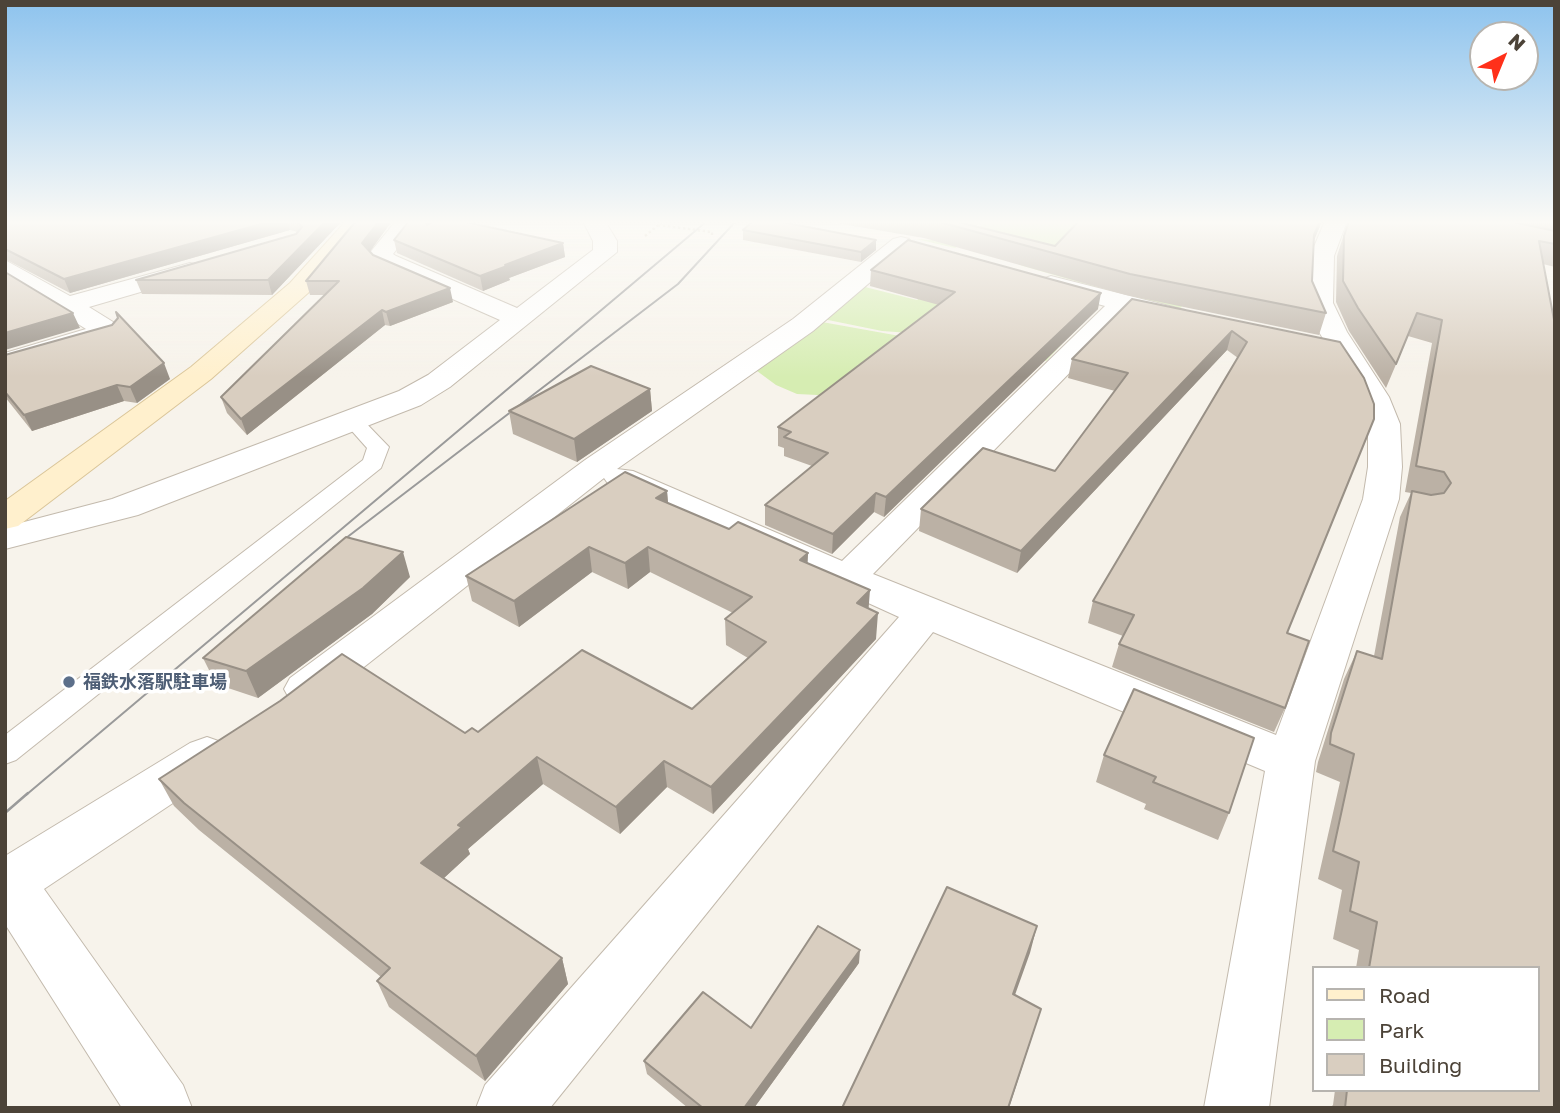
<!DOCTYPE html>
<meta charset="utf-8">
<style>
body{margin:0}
#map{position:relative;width:1560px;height:1113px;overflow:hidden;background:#f7f3eb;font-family:"Golos Text",sans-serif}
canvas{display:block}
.frame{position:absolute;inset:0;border:7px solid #4c4338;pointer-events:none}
.legend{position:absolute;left:1312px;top:966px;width:228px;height:126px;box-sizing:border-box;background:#fff;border:2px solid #b7b4af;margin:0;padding:9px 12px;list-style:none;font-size:21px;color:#4c4338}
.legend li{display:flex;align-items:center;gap:14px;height:35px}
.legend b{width:35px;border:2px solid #b7b4af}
.north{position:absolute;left:1469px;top:21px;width:70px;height:70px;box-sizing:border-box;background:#fff;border:2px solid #b7b4af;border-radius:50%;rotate:43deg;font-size:19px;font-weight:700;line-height:28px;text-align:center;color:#4c4338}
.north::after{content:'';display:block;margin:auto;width:24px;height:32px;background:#ff301a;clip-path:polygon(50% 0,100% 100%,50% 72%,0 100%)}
</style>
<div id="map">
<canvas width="1560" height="1113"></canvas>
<div class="frame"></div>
<ul class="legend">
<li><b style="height:9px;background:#fff0cd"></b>Road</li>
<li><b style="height:19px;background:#d6edb2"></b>Park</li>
<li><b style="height:19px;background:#d9cec0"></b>Building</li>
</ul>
<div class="north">N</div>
</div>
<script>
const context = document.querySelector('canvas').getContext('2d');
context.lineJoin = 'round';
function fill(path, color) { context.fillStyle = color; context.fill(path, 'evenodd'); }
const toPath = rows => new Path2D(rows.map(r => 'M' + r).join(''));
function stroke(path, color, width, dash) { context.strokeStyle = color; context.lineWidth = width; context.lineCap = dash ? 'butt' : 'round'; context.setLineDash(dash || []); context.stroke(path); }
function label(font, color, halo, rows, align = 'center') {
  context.font = font + ' "Golos Text","Noto Sans JP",sans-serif'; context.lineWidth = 7; context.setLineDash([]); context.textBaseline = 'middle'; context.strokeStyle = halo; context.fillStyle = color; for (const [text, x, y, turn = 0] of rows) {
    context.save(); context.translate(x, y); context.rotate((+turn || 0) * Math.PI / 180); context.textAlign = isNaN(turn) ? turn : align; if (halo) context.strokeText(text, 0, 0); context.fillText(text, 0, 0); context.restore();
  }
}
const green = toPath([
 [937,221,985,221,951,239,955,240,989,221,1161,221,1185,301,1181,308,1133,298,1023,266,963,243,955,248,916,239,931,240],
 [861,286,917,300,924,294,1062,344,1046,361,951,336,882,331,823,319],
 [822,322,900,336,838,396,797,394,776,385,757,371]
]);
const path = toPath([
 [658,225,712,232,712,235],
 [645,236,663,221]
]);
const lane = toPath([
 [353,415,360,417,389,447,381,468,16,760,5,764,5,735,363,460,367,448,343,421,353,415]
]);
const street = toPath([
 [396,221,419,221,393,254,396,256,517,308,593,250,593,241,583,221,605,221,617,241,617,252,450,387,421,405,138,515,5,549,5,527,112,499,399,391,428,375,500,320,378,266,372,260,368,255,396,221],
 [1325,221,1347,221,1334,256,1333,303,1347,332,1389,397,1400,424,1402,467,1399,499,1315,761,1269,1108,1204,1108,1265,771,933,632,550,1108,476,1108,485,1085,899,617,609,485,604,478,322,700,306,705,290,700,284,689,290,678,585,460,793,319,893,239,901,237,909,239,913,244,909,249,813,331,617,469,633,471,842,561,1105,306,1042,289,1038,284,1042,279,1051,276,1185,310,1188,316,1185,322,1175,324,1129,312,873,574,1276,735,1363,499,1368,467,1368,424,1359,397,1319,332,1307,303,1310,256,1325,221],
 [5,260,70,296,190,263,199,265,202,270,199,275,89,307,118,325,122,331,118,337,5,371,5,353,86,329,5,278,5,260],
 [207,737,224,743,231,756,224,769,44,889,183,1085,192,1108,122,1108,5,924,5,856,190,743,207,737]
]);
const secondary = toPath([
 [346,221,370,221,308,293,211,379,18,526,5,529,5,501,191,367,290,283,346,221]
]);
const tramFar1 = toPath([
 [333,548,678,284,736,221],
 [26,795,707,221]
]);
const tram = toPath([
 [5,813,28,793]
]);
const wall = toPath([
 [5,221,342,221,272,295,142,294,136,280,296,234,298,232,290,230,70,293,5,259],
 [392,221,370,251,373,255,453,302,390,326,385,325,247,435,227,413,221,397,325,295,310,295,306,281],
 [409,221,427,221,427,224,563,243,565,257,509,278,510,280,483,291,397,253,394,240],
 [824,221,954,221,1055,246,1079,221,1322,221,1314,240,1312,281,1326,313,1319,335,1126,295,924,238],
 [1348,221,1555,221,1555,267,1543,264,1555,1108,1330,1108,1333,1105,1335,1090,1537,1090,1537,968,1356,968,1359,950,1333,939,1342,890,1318,879,1340,782,1316,772,1318,762,1344,679,1357,651,1374,656,1400,517,1411,493,1405,492,1432,343,1408,336,1386,388,1349,331,1336,302,1337,256],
 [743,230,876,250,861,262,743,240],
 [871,270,1098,309,884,517,874,512,832,554,765,525,765,505,812,466,784,456,784,448,778,446,778,427,939,305,870,286],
 [1132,299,1340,342,1287,633,1285,708,1274,732,1112,667,1119,644,1123,636,1088,623,1093,601,1238,358,1227,350,1017,573,919,531,921,509,1055,471,1115,391,1068,378,1072,359],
 [5,355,170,379,137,403,124,401,32,431,5,397],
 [650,389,652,411,577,462,513,434,509,411],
 [667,491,668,503,729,529,808,553,807,563,869,609,876,639,713,814,667,787,620,834,543,784,468,849,470,854,444,878,562,958,568,984,485,1081,389,1007,377,981,381,977,199,830,174,806,159,779,465,733,692,709,748,658,726,645,725,619,733,613,650,572,628,589,592,572,519,627,472,601,466,576],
 [410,577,372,614,258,698,216,684,203,658],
 [1134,689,1229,813,1218,840,1144,809,1146,804,1096,782,1104,755],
 [859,963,754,1108,688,1108,647,1074,644,1061,751,1028]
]);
const shadedWall = toPath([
 [272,221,288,221,290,230,70,293,64,279],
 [326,221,342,221,272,295,268,280],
 [379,221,392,221,366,257,362,243],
 [1320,221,1322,221,1308,255,1314,235],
 [876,240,876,250,861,262,861,252],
 [563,243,565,257,509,278,510,280,483,291,480,276,505,265],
 [450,288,453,302,390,326,386,312],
 [1101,293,1098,309,884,517,886,497],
 [382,310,385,325,247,435,241,419],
 [73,313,80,328,5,350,5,333],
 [1232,331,1227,350,1017,573,1021,551],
 [164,363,170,379,137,403,130,387],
 [117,385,124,401,32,431,24,415],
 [650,389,652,411,577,462,574,439],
 [667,491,669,515,656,498],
 [876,493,874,512,832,554,833,534],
 [589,547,592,572,519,627,514,601],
 [648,547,650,572,628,589,625,563],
 [403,552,410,577,372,614,258,698,246,671],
 [808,553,807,578,800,560],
 [870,590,868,616,857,603],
 [878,613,876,639,713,814,711,787],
 [537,757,543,784,468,849,470,854,431,890,421,863,458,825],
 [664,761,667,787,620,834,616,807],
 [1037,926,1030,953,1006,1020,1013,994],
 [860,950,859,963,754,1108,744,1108],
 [562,958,568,984,485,1081,476,1056],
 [1041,1009,1009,1108,1008,1108]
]);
const building = toPath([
 [5,221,272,221,64,279,5,249,5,221],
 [297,221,326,221,268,280,136,280,296,234,302,227,297,221],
 [356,221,379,221,362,243,373,255,450,288,386,312,382,310,241,419,221,397,339,281,306,281,356,221],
 [409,221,426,221,427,225,433,221,461,221,563,243,505,265,507,266,480,276,394,240,409,221],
 [753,221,776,221,876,240,861,252,743,230,753,221],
 [936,221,954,221,1055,246,1079,221,1320,221,1314,235,1312,281,1326,313,1130,274,936,221],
 [1349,221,1508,221,1555,231,1555,244,1539,241,1555,325,1555,1108,1345,1108,1347,1090,1537,1090,1537,968,1369,968,1377,922,1350,911,1359,862,1333,851,1354,754,1330,744,1331,733,1357,651,1382,659,1412,491,1431,495,1444,493,1451,483,1444,472,1416,466,1442,320,1417,313,1396,364,1358,308,1343,281,1344,236,1349,221],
 [908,240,1101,293,886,497,876,493,833,534,765,505,828,453,784,437,791,432,778,427,955,292,871,270,908,240],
 [5,272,73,313,5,333,5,272],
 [1132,299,1340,342,1364,378,1374,404,1374,419,1287,633,1309,641,1285,708,1119,644,1134,615,1093,601,1247,342,1232,331,1021,551,921,509,983,448,1055,471,1128,373,1072,359,1132,299],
 [116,312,164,363,130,387,117,385,24,415,5,392,5,355,112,325,118,318,116,312],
 [591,366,650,389,574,439,509,411,591,366],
 [625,472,667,491,656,498,729,529,738,522,808,553,800,560,870,590,857,603,878,613,711,787,664,761,616,807,537,757,458,825,462,827,421,863,562,958,476,1056,377,981,390,968,184,803,159,779,280,701,342,654,465,733,472,728,478,732,582,650,692,709,766,642,725,619,752,597,648,547,625,563,589,547,514,601,466,576,625,472],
 [346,537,403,552,363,588,246,671,203,658,346,537],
 [1134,689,1254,738,1229,813,1153,782,1156,777,1104,755,1134,689],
 [947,887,1037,926,1013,994,1041,1009,1008,1108,842,1108,947,887],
 [818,926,860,950,744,1108,703,1108,644,1061,703,992,751,1028,818,926]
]);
const markers = [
 [69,682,7,"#5c6f8a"]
];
const serviceNames = [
 ["福鉄水落駅駐車場",83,682]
];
fill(green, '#d6edb2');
stroke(lane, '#c3baad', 2);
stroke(street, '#c3baad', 2);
stroke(secondary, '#dac598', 2);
stroke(path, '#c6b59d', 2.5, [2.5, 2.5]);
fill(lane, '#fff');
fill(street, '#fff');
fill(secondary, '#fff0cd');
stroke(tramFar1, '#9a9a9a', 2);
stroke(tram, '#9a9a9a', 2.5);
fill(wall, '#bbb1a5');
fill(shadedWall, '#989086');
fill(building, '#d9cec0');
stroke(building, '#989086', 2);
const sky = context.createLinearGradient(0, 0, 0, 377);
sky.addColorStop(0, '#8dc3ee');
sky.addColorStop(0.59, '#fbfaf6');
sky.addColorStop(1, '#fbfaf600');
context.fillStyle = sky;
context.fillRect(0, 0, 1560, 377);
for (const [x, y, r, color] of markers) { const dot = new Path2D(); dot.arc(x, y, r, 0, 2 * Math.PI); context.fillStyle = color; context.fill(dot); stroke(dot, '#fff', 2.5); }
label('bold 18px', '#4e5e75', '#fff', serviceNames, 'left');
</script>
